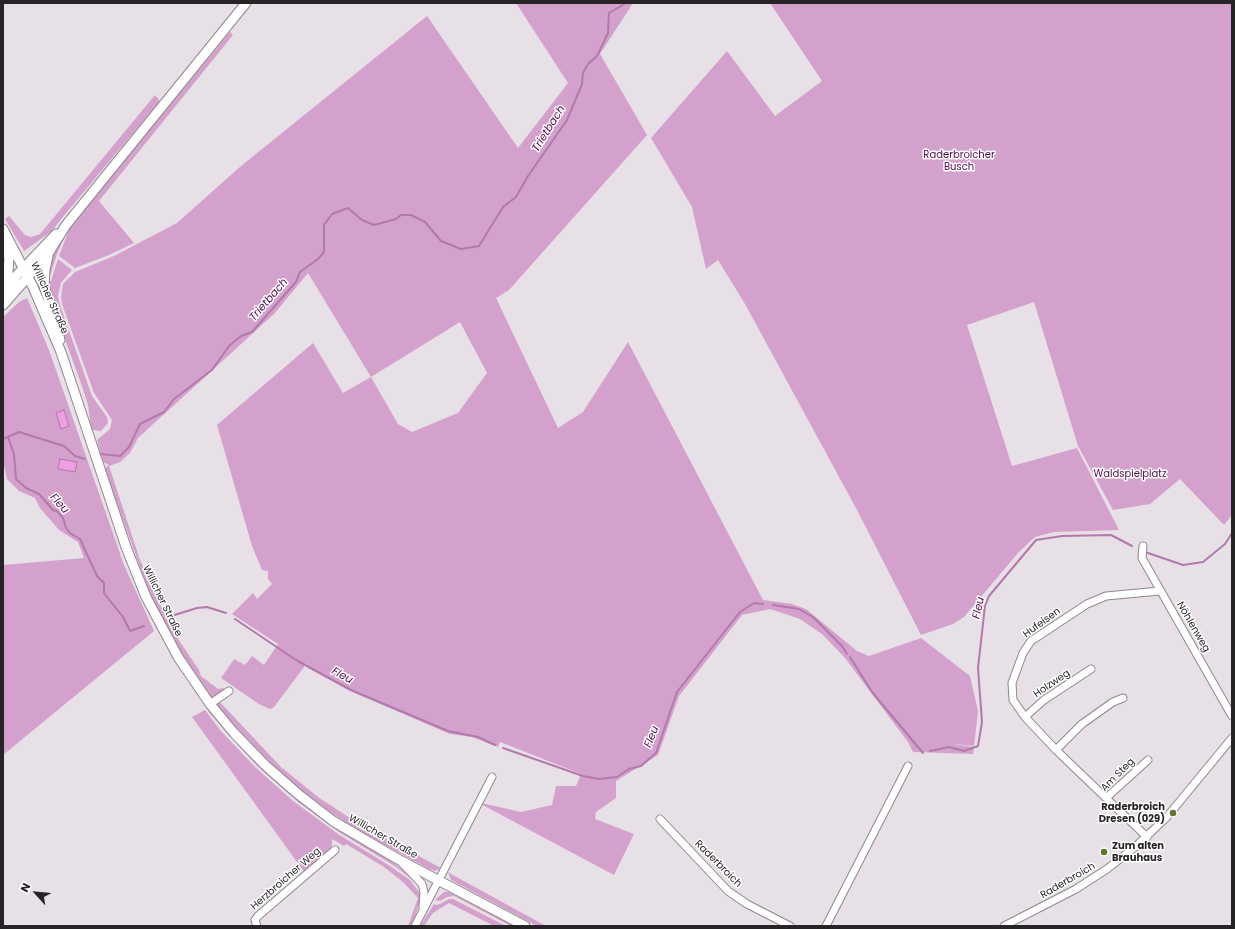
<!DOCTYPE html>
<meta charset="utf-8">
<style>
body{margin:0}
#map{position:relative;width:1235px;height:929px;overflow:hidden;background:#e8e0e7;font-family:Poppins,sans-serif}
canvas{display:block}
.frame{position:absolute;inset:0;border:4px solid #272427;pointer-events:none}
.north{position:absolute;left:16px;top:873px;width:40px;height:40px;-webkit-text-stroke:3px #fff;paint-order:stroke;rotate:297deg;font-size:11px;font-weight:700;line-height:16px;text-align:center;color:#272427}
.north::after{content:'';display:block;margin:auto;width:14px;height:18px;background:#272427;clip-path:polygon(50% 0,100% 100%,50% 72%,0 100%)}
</style>
<div id="map">
<canvas width="1235" height="929"></canvas>
<div class="frame"></div>
<div class="north">N</div>
</div>
<script>
const context = document.querySelector('canvas').getContext('2d');
context.lineJoin = 'round';
function fill(path, color) { context.fillStyle = color; context.fill(path, 'evenodd'); }
const toPath = rows => new Path2D(rows.map(r => 'M' + r).join(''));
function stroke(path, color, width, dash) { context.strokeStyle = color; context.lineWidth = width; context.lineCap = dash ? 'butt' : 'round'; context.setLineDash(dash || []); context.stroke(path); }
function label(font, color, halo, rows, align = 'center') {
  context.font = font + ' Poppins,sans-serif'; context.lineWidth = 3; context.setLineDash([]); context.textBaseline = 'middle'; context.strokeStyle = halo; context.fillStyle = color; for (const [text, x, y, turn = 0] of rows) {
    context.save(); context.translate(x, y); context.rotate((+turn || 0) * Math.PI / 180); context.textAlign = isNaN(turn) ? turn : align; if (halo) context.strokeText(text, 0, 0); context.fillText(text, 0, 0); context.restore();
  }
}
const green = toPath([
 [516,3,633,3,600,54,647,135,509,290,496,298,558,428,583,412,628,342,763,600,792,604,806,609,857,651,852,657,857,651,869,656,921,638,970,676,978,711,974,746,946,743,974,747,973,754,913,752,908,742,845,658,822,634,800,619,770,609,742,615,679,696,658,755,616,781,616,798,596,812,595,819,634,834,614,875,477,802,521,812,552,805,556,786,576,786,581,774,500,742,498,747,472,737,450,734,350,691,308,668,307,663,274,707,270,709,259,704,221,678,234,659,245,665,252,656,264,665,278,644,232,614,253,593,257,599,272,584,268,579,268,571,262,570,252,546,217,425,313,343,343,393,371,377,308,273,274,314,138,438,130,453,120,462,109,466,140,560,172,630,199,670,201,676,218,689,224,688,224,691,213,698,210,698,188,665,166,629,148,589,109,481,105,468,109,465,103,462,97,440,110,429,112,420,94,393,62,304,61,297,63,284,75,272,114,256,177,223,241,166,427,16,518,148,568,83],
 [460,322,487,373,458,413,412,432,398,424,371,377],
 [770,3,1232,3,1232,515,1224,525,1180,479,1150,504,1113,510,1078,446,1034,302,967,325,1012,466,1077,448,1119,530,1054,532,1035,537,1018,553,964,617,953,624,921,635,857,510,745,304,718,260,706,269,692,207,651,138,727,51,775,116,822,81],
 [230,32,233,35,99,201,134,243,109,255,75,268,59,256,70,227],
 [155,95,160,101,62,218,52,231,24,251,5,219,9,216,25,235,31,237,40,234],
 [66,233,57,254,50,276,49,278,50,258],
 [58,259,72,270,61,283,58,296,60,305,92,396,107,417,108,423,101,431,93,430,91,426,88,405,82,386,54,309,46,281,51,281],
 [27,298,49,350,124,565,154,631,3,755,3,565,84,558,78,542,59,530,40,508,35,498,19,491,7,479,3,461,3,317,19,302],
 [219,701,281,767,318,797,359,824,441,868,435,871,429,869,361,832,316,803,293,785,254,748,221,710,217,705],
 [205,710,220,730,255,767,293,801,338,834,390,866,410,880,422,896,412,926,408,926,418,898,403,882,384,867,346,844,344,846,332,839,332,845,328,853,305,873,192,717],
 [208,711,210,711,263,769,286,790,338,829,394,863,417,881,421,891,414,881,396,867,339,832,298,802,256,765],
 [448,872,451,874,546,926,537,926,451,880],
 [444,892,448,892,515,926,511,926,454,896,447,897,440,901,435,900],
 [449,899,453,899,506,926,494,926,449,903,433,913,424,926,420,926,434,904,436,905,440,904]
]);
const water = toPath([
 [64,410,69,426,61,429,56,413,64,410],
 [60,459,77,462,75,472,58,469,60,459]
]);
const stream = toPath([
 [8,437,14,454,16,479,26,488,39,494,53,510,57,511,63,518,66,528,70,533,80,539,97,576,104,583,104,593,123,617,130,631,144,626],
 [3,439,19,432,64,446,75,456,85,459],
 [101,454,120,456,129,447,140,424,164,412,174,399,212,370,229,346,241,336,252,332,296,282,300,272,318,259,324,252,324,225,332,214,348,208,362,220,374,225,396,219,401,215,411,215,425,222,441,241,461,249,479,246,503,207,516,197,528,176,567,120,582,84,583,73,588,64,597,56,608,33,609,13,626,3],
 [1145,552,1183,565,1203,562,1225,544,1232,533],
 [773,605,799,609,813,617,842,646,847,654],
 [168,617,197,608,207,607,226,613],
 [235,619,296,660,351,690,448,731,478,737,495,745],
 [850,657,872,692,923,753],
 [503,748,583,776,599,779,617,777,629,769,641,766,656,753,677,692,740,612,754,603,763,604],
 [930,751,949,747,964,751,978,746,982,722,978,668,985,606,989,596,1036,540,1062,536,1111,535,1132,546]
]);
const minor = toPath([
 [1143,546,1142,558,1232,716],
 [210,704,229,691],
 [1025,717,1044,700,1091,669],
 [1056,750,1082,724,1113,702,1123,698],
 [1106,798,1056,750,1025,717,1013,700,1012,683,1023,653,1031,641,1087,604,1106,596,1160,591],
 [660,819,728,891,747,904,790,926],
 [1147,837,1106,798,1148,760],
 [403,864,422,884,424,892,423,907],
 [257,926,255,920,258,916,335,850],
 [415,926,492,777],
 [826,926,908,766],
 [1004,926,1076,889,1107,869,1134,848,1166,818,1232,738]
]);
const major = toPath([
 [3,229,33,287,61,352,126,547,146,597,178,657,210,704,234,733,265,765,298,794,333,821,396,858,525,926],
 [3,242,9,257,7,287],
 [48,256,45,269,44,286,54,316,60,340],
 [3,295,16,276,56,234],
 [3,305,48,254,66,225,246,3]
]);
const markers = [
 [1173,813,4,"#5e772a"],
 [1104,852,4,"#5e772a"]
];
const parkNames = [
 ["Raderbroicher",959,155],
 ["Busch",959,167],
 ["Waldspielplatz",1130,474]
];
const streetNames = [
 ["Willicher Straße",49,298,66],
 ["Willicher Straße",162,601,64],
 ["Hufeisen",1042,623,-36],
 ["Nöhlenweg",1193,627,60],
 ["Holzweg",1052,684,-34],
 ["Am Steg",1118,775,-45],
 ["Willicher Straße",383,837,30],
 ["Raderbroich",718,864,45],
 ["Herzbroicher Weg",286,879,-41],
 ["Raderbroich",1068,881,-30]
];
const poiNames = [
 ["Raderbroich",1165,807],
 ["Dresen (029)",1165,819],
 ["Zum alten",1112,846,"left"],
 ["Brauhaus",1112,858,"left"]
];
const waterNames = [
 ["Trietbach",549,129,-58],
 ["Trietbach",269,300,-49],
 ["Fleu",59,504,48],
 ["Fleu",979,608,-77],
 ["Fleu",342,676,29],
 ["Fleu",652,737,-68]
];
fill(green, '#d4a1cc');
fill(water, '#ee9ee3');
stroke(water, '#b279ab', 1);
stroke(stream, '#b279ab', 2);
stroke(minor, '#8e878d', 9);
stroke(major, '#8e878d', 11);
stroke(minor, '#fff', 7);
stroke(major, '#fff', 9);
for (const [x, y, r, color] of markers) { const dot = new Path2D(); dot.arc(x, y, r, 0, 2 * Math.PI); context.fillStyle = color; context.fill(dot); stroke(dot, '#fff', 1.5); }
label('10px', '#520b4d', '#fff', parkNames);
label('10px', '#272427', '#fff', streetNames);
label('bold 10px', '#272427', '#fff', poiNames, 'right');
label('italic 11px', '#530d4e', '#fff', waterNames);
</script>
